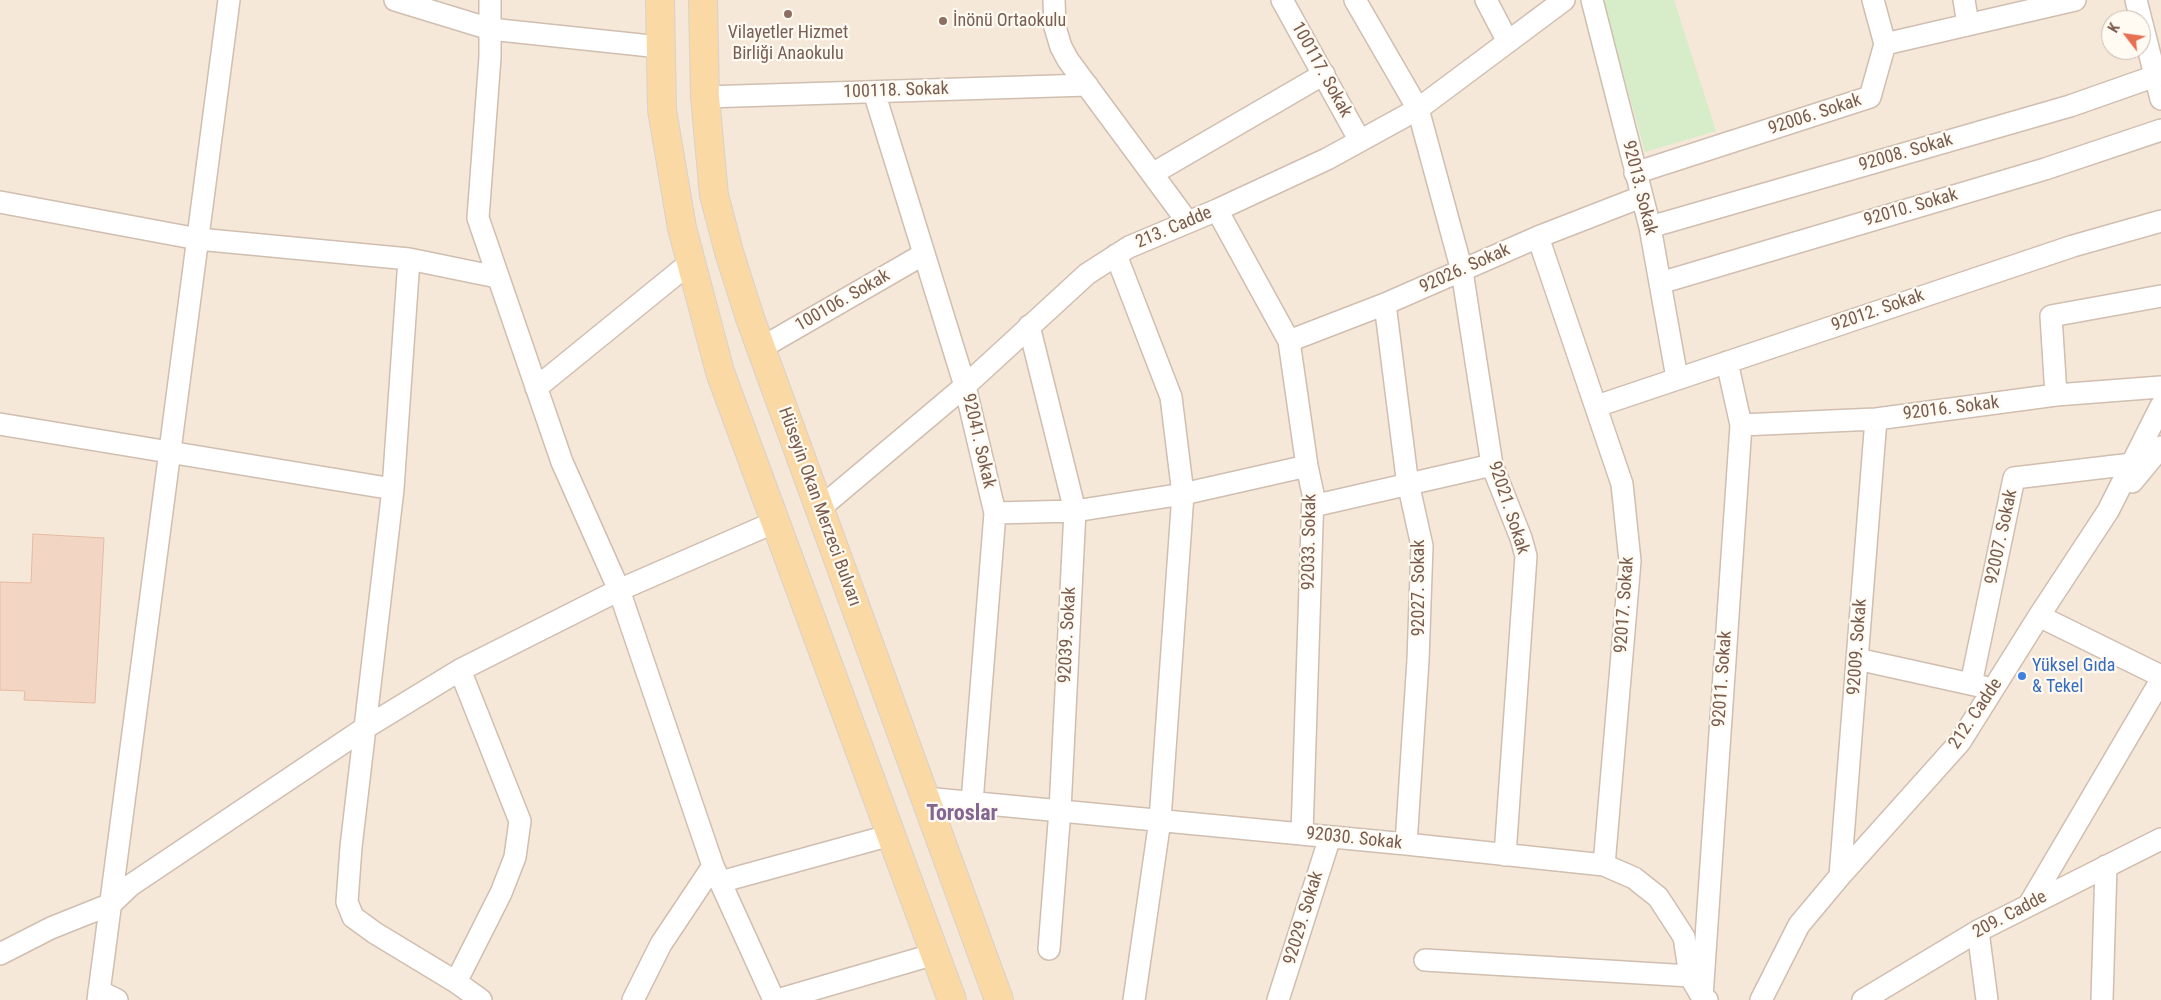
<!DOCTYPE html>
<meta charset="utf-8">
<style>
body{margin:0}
#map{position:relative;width:2161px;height:1000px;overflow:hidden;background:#fdf6eb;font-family:"Roboto Condensed",sans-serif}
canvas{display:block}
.north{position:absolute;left:2101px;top:10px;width:50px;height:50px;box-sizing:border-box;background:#fffaf2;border:1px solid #c9bbb0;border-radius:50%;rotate:300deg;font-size:14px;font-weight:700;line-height:20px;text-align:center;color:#795c4d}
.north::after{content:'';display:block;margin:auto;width:18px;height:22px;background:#e67051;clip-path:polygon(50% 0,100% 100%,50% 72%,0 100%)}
</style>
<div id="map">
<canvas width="2161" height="1000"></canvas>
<div class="north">K</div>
</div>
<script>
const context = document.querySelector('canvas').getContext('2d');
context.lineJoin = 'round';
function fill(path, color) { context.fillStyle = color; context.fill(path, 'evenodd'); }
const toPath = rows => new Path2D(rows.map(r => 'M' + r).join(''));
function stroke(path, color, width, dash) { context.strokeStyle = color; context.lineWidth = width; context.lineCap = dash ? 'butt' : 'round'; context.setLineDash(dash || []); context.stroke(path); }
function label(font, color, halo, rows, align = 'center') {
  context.font = font + ' "Roboto Condensed",sans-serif'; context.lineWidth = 4.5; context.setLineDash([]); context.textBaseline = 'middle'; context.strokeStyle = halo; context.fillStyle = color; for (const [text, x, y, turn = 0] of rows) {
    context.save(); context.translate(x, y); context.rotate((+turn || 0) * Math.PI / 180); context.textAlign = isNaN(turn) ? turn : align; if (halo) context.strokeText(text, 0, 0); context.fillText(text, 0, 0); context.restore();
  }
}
const residential = toPath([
 [0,0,2161,0,2161,1000,0,1000],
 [2111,20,2141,20,2141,50,2111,50]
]);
const green = toPath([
 [1603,0,1674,0,1716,131,1645,152]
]);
const building = toPath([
 [33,534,104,538,95,703,24,700,25,691,0,690,0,582,31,583,33,534]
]);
const minor = toPath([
 [395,0,490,29,660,47],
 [490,0,490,57,478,218,562,462,619,590,713,866,774,1000],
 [1054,0,1055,27,1061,47,1068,60,1187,221],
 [1282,0,1360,141],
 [1355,0,1418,109,1462,271,1492,465,1521,538,1526,556,1505,855],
 [1486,0,1508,42],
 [1592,0,1650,227,1677,378],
 [1873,0,1885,44],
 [1964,0,1968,24],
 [2136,0,2161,99],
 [1885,44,2075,0],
 [874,92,965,386,995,513,972,802],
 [705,97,1087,85],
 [1635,173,1870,97,1885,44],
 [1152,174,1324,74],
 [0,202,198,239,409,259,497,277],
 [1217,210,1289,341,1307,466,1313,494,1302,834],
 [1650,227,2070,106,2161,74],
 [1538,237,1622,484,1630,561,1604,865],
 [1116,255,1171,397,1183,494,1160,820,1134,1000],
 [409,259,393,489,351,847,347,902,353,917,375,933,456,982,481,1000],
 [1660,283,2045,169,2161,130],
 [1385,304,1407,478,1422,546,1418,660,1406,844],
 [1029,326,1075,511,1060,810,1049,949],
 [1289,341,1385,304,1538,237,1641,197],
 [761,348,924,254],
 [536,388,691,262],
 [2056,395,2051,316,2161,296],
 [1597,406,2073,246,2161,221],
 [0,424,393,489],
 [1741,425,1876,419,2056,395,2161,387],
 [2132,482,2161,447],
 [1313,506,1492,465],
 [819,509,965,386,1087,274,1129,247,1217,210,1327,159,1418,109,1564,0],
 [995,513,1075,511,1183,494,1307,466],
 [2039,616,2161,676],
 [1857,659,1984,687],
 [1971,684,2014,478,2132,464],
 [925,798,1406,844,1604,865,1634,878,1658,897,1684,937,1690,976,1702,997,1707,1000],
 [1840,876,1876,419],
 [720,882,891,835],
 [2030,903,2161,680],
 [1978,931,1987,1000],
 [0,954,51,928,111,904,131,885,365,728,460,670,619,590,775,522],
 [1425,960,1690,976],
 [456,982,501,893,515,857,520,821,460,670],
 [99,991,117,1000],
 [1702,997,1741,425,1727,362],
 [98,1000,229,0],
 [633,1000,661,944,713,866],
 [777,1000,935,954],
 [1278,1000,1330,837],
 [1761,1000,1799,925,1840,876,1960,742,2039,616,2108,511,2161,406],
 [1863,1000,1978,931,2161,839],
 [2102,1000,2106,866]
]);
const major = toPath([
 [660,0,662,110,682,228,720,372,952,1000],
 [703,0,705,97,714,195,729,252,750,318,999,1000]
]);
const markers = [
 [788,14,5,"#8d6e63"],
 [943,21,5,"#8d6e63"],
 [2022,676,5,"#3f7fe0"]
];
const educationNames = [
 ["İnönü Ortaokulu",953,21],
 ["Vilayetler Hizmet",788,33,"center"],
 ["Birliği Anaokulu",788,54,"center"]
];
const streetNames = [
 ["100117. Sokak",1321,70,61],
 ["100118. Sokak",896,91,-2],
 ["92006. Sokak",1815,115,-18],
 ["92008. Sokak",1906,153,-16],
 ["92013. Sokak",1639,188,76],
 ["92010. Sokak",1911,208,-16],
 ["213. Cadde",1174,228,-23],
 ["92026. Sokak",1465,269,-24],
 ["100106. Sokak",843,301,-30],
 ["92012. Sokak",1878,311,-19],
 ["92016. Sokak",1951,409,-7],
 ["92041. Sokak",978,441,77],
 ["Hüseyin Okan Merzeci Bulvarı",819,507,70],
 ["92021. Sokak",1508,508,72],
 ["92007. Sokak",2002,537,-78],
 ["92033. Sokak",1310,542,-89],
 ["92027. Sokak",1419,588,-90],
 ["92017. Sokak",1625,605,-86],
 ["92039. Sokak",1068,635,-87],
 ["92009. Sokak",1858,647,-86],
 ["92011. Sokak",1723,679,-86],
 ["212. Cadde",1976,714,-56],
 ["92030. Sokak",1354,839,6],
 ["209. Cadde",2010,915,-28],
 ["92029. Sokak",1304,918,-73]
];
const shopNames = [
 ["Yüksel Gıda",2032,666],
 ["& Tekel",2032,687]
];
const districtNames = [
 ["Toroslar",962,814]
];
fill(residential, '#f5e8d9');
fill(green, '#d7ecc9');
fill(building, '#f3d5c3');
stroke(building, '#e6bba3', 1);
stroke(minor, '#d0beb0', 24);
stroke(major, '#d9d1cd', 30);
stroke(minor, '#fff', 21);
stroke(major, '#fbd9a5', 28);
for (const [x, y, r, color] of markers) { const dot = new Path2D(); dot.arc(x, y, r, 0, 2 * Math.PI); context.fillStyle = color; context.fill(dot); stroke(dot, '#fffaf2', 2); }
label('18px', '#785e54', '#fffaf2', educationNames, 'left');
label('18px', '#795c4d', '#fffaf2', streetNames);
label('18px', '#366cbe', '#fffaf2', shopNames, 'left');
label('bold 22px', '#846694', '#fffaf2', districtNames);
</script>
